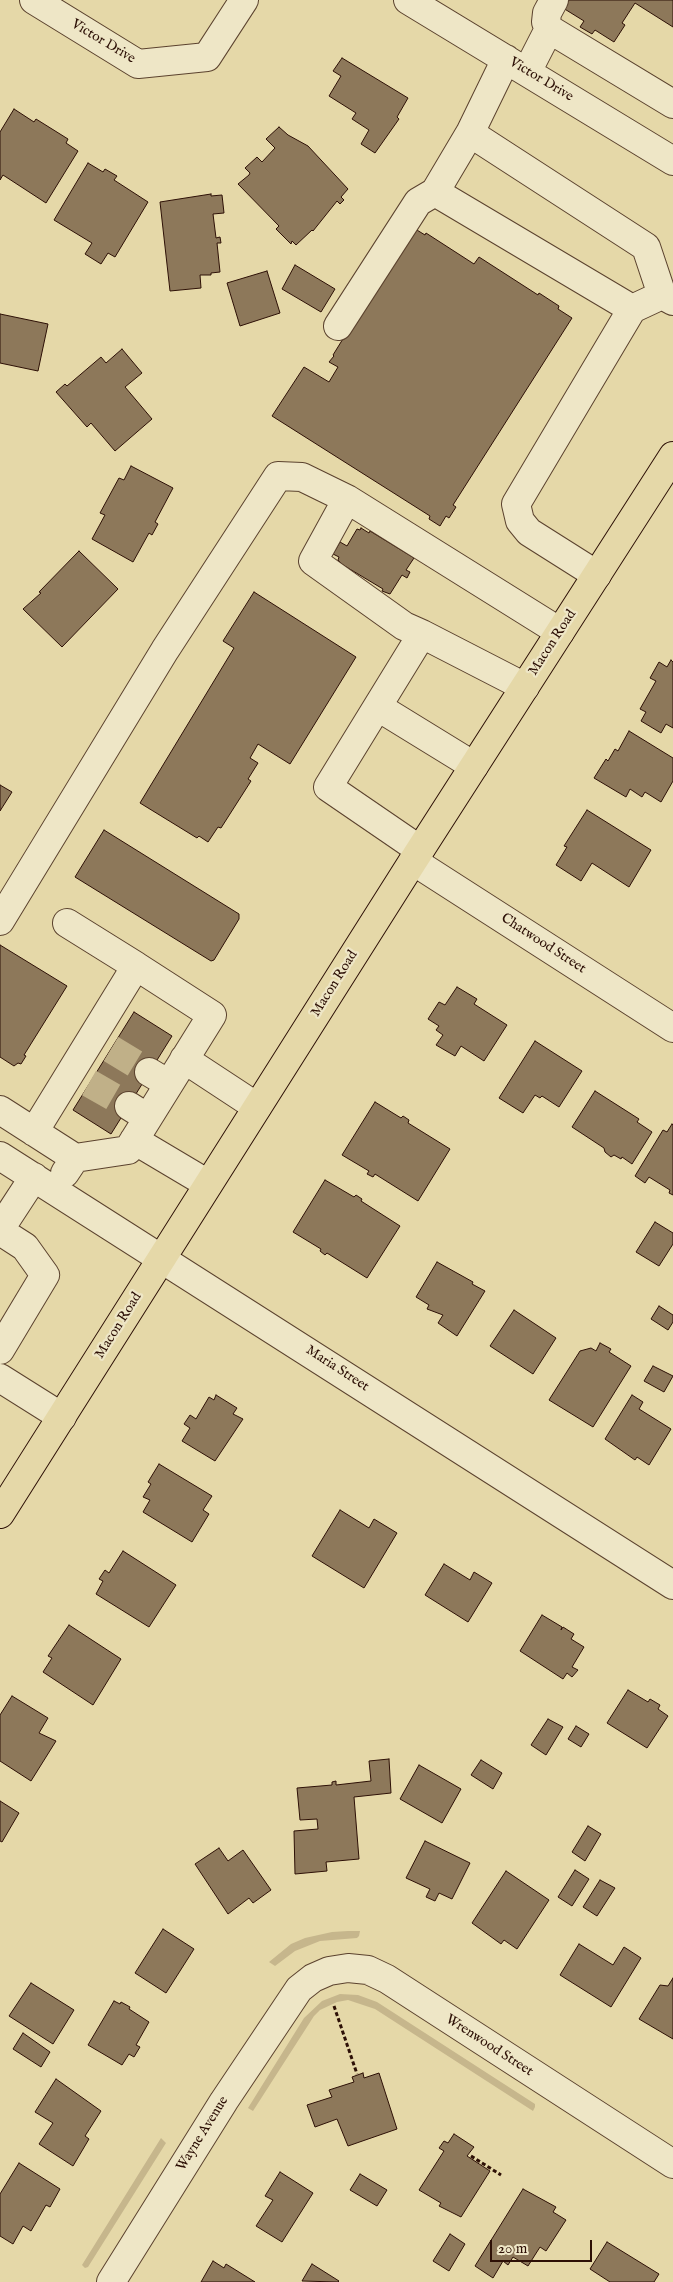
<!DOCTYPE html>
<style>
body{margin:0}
#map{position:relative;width:673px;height:2282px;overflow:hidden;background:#e5d8a8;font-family:"IM FELL English",serif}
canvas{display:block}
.scale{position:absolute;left:490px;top:2240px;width:102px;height:22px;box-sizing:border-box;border:2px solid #2d1006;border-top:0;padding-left:6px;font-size:15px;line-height:18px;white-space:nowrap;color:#2d1006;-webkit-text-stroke:4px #eee6c6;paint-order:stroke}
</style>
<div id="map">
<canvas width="673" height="2282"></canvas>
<div class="scale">20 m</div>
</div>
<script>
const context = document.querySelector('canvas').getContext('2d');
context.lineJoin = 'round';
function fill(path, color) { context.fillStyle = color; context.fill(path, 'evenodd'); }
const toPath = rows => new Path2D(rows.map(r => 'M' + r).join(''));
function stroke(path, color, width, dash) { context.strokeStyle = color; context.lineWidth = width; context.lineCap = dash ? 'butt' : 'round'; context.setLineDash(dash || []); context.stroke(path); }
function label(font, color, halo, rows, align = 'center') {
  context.font = font + ' "IM FELL English",serif'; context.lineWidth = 4.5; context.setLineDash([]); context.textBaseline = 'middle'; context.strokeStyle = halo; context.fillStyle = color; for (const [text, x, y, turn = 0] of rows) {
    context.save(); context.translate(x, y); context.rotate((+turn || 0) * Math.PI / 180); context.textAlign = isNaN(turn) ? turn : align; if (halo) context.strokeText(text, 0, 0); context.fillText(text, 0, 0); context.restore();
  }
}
const green = toPath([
 [348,1931,360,1931,359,1936,357,1938,320,1941,295,1951,275,1966,269,1962,291,1944,305,1938,332,1932],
 [340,1994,358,1995,377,2002,535,2104,535,2107,533,2111,375,2009,348,2000,337,2002,320,2010,314,2016,253,2111,248,2108,304,2018,322,2001],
 [161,2138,166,2143,88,2267,85,2268,82,2265]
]);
const building = toPath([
 [569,0,673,0,673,27,635,3,622,23,625,25,614,42,595,30,592,34,580,27,584,21,563,8,569,0],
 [342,58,408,98,397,117,399,119,375,153,361,144,369,130,352,119,356,113,329,96,341,76,333,71,342,58],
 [14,109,34,122,36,119,68,139,66,143,78,151,46,203,3,175,0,180,0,132,14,109],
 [279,127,288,135,308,146,348,189,341,197,344,200,340,204,337,201,313,231,312,230,296,245,292,241,291,244,276,229,279,226,238,184,249,175,250,173,245,168,257,157,262,162,275,148,266,139,279,127],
 [88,163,103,172,105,169,117,176,114,180,148,202,115,257,108,253,101,264,85,254,92,243,54,220,88,163],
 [211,194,211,196,222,195,224,213,213,214,216,238,220,237,221,243,217,243,220,272,211,273,211,275,200,275,201,288,170,291,160,202,211,194],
 [412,227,425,235,426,233,474,264,479,257,538,295,539,293,559,306,558,309,572,318,453,505,456,507,449,518,446,516,440,526,429,519,430,516,272,416,304,367,329,382,338,367,329,362,334,356,333,355,412,227],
 [295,265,335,289,321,312,282,289,295,265],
 [267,271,280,313,240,326,227,283,267,271],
 [0,314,48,324,38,371,0,363,0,314],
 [122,349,142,373,125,387,152,419,115,451,91,423,87,427,56,392,65,384,67,386,101,357,106,363,122,349],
 [131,466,173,488,155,522,158,524,152,535,149,533,133,562,92,539,105,515,100,513,119,478,124,480,131,466],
 [361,528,369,533,370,531,414,558,406,570,410,572,407,578,402,575,390,594,382,591,383,589,343,565,338,560,339,557,333,554,340,542,347,546,357,529,360,530,361,528],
 [79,551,118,589,62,647,23,609,41,593,39,592,79,551],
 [254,592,356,657,290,764,258,744,250,758,258,763,248,779,251,781,221,828,218,827,208,842,199,836,197,838,140,803,234,648,223,641,254,592],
 [671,660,673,662,673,728,666,724,661,733,641,721,646,712,640,709,656,681,650,678,659,662,667,667,671,660],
 [629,731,673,758,673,781,661,802,645,792,642,797,630,789,626,797,594,778,606,759,608,761,615,749,618,751,629,731],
 [0,785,12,792,0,811,0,785],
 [587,810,651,850,629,887,592,863,581,881,556,865,567,847,564,846,587,810],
 [104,830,239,914,239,919,214,960,211,961,75,877,104,830],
 [0,945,67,986,24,1055,26,1056,21,1064,18,1063,14,1066,0,1057,0,945],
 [457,987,477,999,474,1004,507,1025,484,1061,461,1046,455,1056,436,1045,443,1035,436,1030,439,1026,428,1019,439,1002,445,1005,457,987],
 [134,1012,172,1036,111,1134,73,1110,134,1012],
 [535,1041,582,1071,559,1107,542,1096,540,1098,535,1095,523,1113,499,1098,535,1041],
 [595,1091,639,1119,637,1122,652,1132,632,1164,622,1157,621,1159,614,1155,611,1157,605,1152,604,1148,572,1127,595,1091],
 [375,1102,401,1118,403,1116,409,1120,408,1123,450,1149,418,1201,375,1174,373,1177,367,1174,369,1171,342,1155,375,1102],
 [672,1124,673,1125,673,1195,669,1193,670,1190,649,1177,645,1183,635,1176,663,1130,667,1132,672,1124],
 [325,1180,354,1197,356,1195,362,1199,361,1201,400,1226,367,1278,327,1253,325,1255,320,1251,321,1249,293,1232,325,1180],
 [655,1222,673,1233,673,1244,659,1266,636,1252,655,1222],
 [437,1262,473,1282,472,1284,485,1291,457,1336,438,1323,443,1315,427,1309,429,1305,416,1297,437,1262],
 [659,1306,673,1315,673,1322,668,1330,651,1319,659,1306],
 [514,1310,556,1338,533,1374,490,1346,514,1310],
 [600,1343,611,1349,609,1352,631,1366,593,1427,549,1400,580,1351,591,1348,596,1351,600,1343],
 [653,1366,673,1376,664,1392,644,1381,653,1366],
 [216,1395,237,1408,233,1414,243,1419,215,1461,182,1441,190,1428,184,1424,190,1415,196,1419,209,1397,214,1400,216,1395],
 [632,1395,643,1402,639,1409,671,1429,649,1465,637,1457,635,1460,605,1439,632,1395],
 [159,1464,212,1496,203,1510,209,1514,192,1542,143,1512,150,1500,143,1497,151,1484,148,1482,159,1464],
 [340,1510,369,1528,374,1519,397,1533,364,1588,312,1556,340,1510],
 [123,1551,176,1585,149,1627,96,1594,103,1581,99,1579,105,1570,109,1573,123,1551],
 [444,1564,470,1580,474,1572,492,1583,468,1622,425,1595,444,1564],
 [542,1615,562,1627,561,1630,563,1627,574,1634,571,1639,584,1647,572,1667,578,1670,572,1677,567,1673,563,1679,520,1651,542,1615],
 [69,1625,121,1659,93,1705,43,1672,52,1658,48,1656,69,1625],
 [628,1690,648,1702,650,1699,660,1705,658,1709,668,1716,647,1748,607,1723,628,1690],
 [12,1696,48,1718,39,1733,56,1741,31,1781,0,1761,0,1715,12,1696],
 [548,1719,563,1727,546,1755,531,1745,548,1719],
 [576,1726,589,1734,581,1747,568,1739,576,1726],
 [389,1759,391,1793,354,1797,359,1859,326,1862,327,1871,295,1874,294,1831,318,1829,317,1819,300,1820,297,1788,332,1785,332,1782,336,1781,336,1785,371,1781,369,1761,389,1759],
 [481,1760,502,1773,493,1789,471,1775,481,1760],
 [419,1765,461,1789,442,1823,400,1799,419,1765],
 [0,1801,19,1813,2,1842,0,1841,0,1801],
 [588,1826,601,1834,585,1861,572,1852,588,1826],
 [425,1841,470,1863,452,1899,439,1893,435,1901,426,1897,430,1889,406,1878,425,1841],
 [219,1848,228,1861,243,1850,271,1890,253,1903,249,1898,228,1914,195,1864,219,1848],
 [575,1870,589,1879,572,1906,558,1897,575,1870],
 [506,1871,549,1900,517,1949,504,1940,501,1944,472,1923,506,1871],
 [600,1880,615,1888,597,1916,583,1907,600,1880],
 [163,1929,194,1949,166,1993,135,1973,163,1929],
 [579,1944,613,1965,624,1947,641,1958,611,2007,560,1975,579,1944],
 [673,1978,673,2039,639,2019,660,1985,668,1986,673,1978],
 [31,1983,74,2010,53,2044,9,2016,31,1983],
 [114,2001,120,2004,121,2002,130,2007,129,2009,149,2022,136,2045,140,2047,134,2057,129,2054,122,2065,88,2045,114,2001],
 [23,2033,50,2052,41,2067,13,2049,23,2033],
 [363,2073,364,2078,379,2073,397,2129,348,2146,337,2119,315,2127,307,2105,332,2097,329,2090,354,2082,352,2077,363,2073],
 [56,2079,101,2111,85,2136,89,2139,73,2166,39,2144,53,2123,35,2112,56,2079],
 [454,2134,474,2147,467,2156,490,2171,461,2217,439,2206,441,2203,419,2190,444,2151,439,2148,444,2141,448,2143,454,2134],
 [19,2163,60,2189,50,2207,46,2205,31,2231,23,2226,13,2244,0,2236,0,2194,19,2163],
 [280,2172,313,2193,282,2242,256,2226,273,2200,265,2196,280,2172],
 [360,2174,387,2190,377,2206,350,2190,360,2174],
 [523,2189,556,2207,553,2212,566,2220,546,2251,540,2247,528,2266,513,2257,508,2265,503,2261,493,2278,475,2266,523,2189],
 [450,2234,465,2244,449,2271,433,2261,450,2234],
 [607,2242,659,2274,654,2282,610,2282,590,2269,607,2242],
 [213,2261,224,2268,226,2264,255,2282,201,2282,213,2261],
 [312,2264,339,2281,338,2282,302,2281,312,2264]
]);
const minorTunnel = toPath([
 [111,1049,149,1072],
 [89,1083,129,1106]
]);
const path = toPath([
 [334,2006,357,2074],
 [471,2156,501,2175]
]);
const minor = toPath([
 [34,0,138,64,207,57,244,0],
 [408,0,673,161],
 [549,29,546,22,547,13,554,0],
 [506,59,470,133,646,247,662,295,673,301],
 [527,72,549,29,673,104],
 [435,192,632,309],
 [338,326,418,202,435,192,470,133],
 [597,575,529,532,520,521,516,504,632,309,662,295],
 [422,634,404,626,313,561,347,499,560,632],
 [378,707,474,766],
 [420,850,328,787,422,634,525,687],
 [413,861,673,1028],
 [0,921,165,650,278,476,302,477,347,499],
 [67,923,136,966],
 [184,1059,257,1107],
 [149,1072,169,1084],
 [129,1106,148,1118],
 [0,1110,75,1158,65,1173],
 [34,1132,136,966,212,1015,128,1150,75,1158],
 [134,1140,208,1184],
 [0,1156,673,1585],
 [0,1229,34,1177],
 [0,1231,25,1247,45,1275,0,1350],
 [0,1378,62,1417],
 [111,2282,224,2101,299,1989,313,1978,329,1971,348,1968,368,1970,387,1979,673,2164]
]);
const major = toPath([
 [0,1514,413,861,673,456]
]);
const streetNames = [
 ["Victor Drive",103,42,31],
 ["Victor Drive",541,80,31],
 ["Macon Road",553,643,-57],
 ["Chatwood Street",543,944,33],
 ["Macon Road",335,984,-58],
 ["Macon Road",119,1326,-58],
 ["Maria Street",337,1369,33],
 ["Wrenwood Street",489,2046,33],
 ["Wayne Avenue",203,2134,-58]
];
fill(green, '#c6b68c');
fill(building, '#8d785a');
stroke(building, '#2d1006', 1);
stroke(minorTunnel, '#c0b088', 28, [28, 14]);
stroke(minor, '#5b422e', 30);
stroke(major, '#2d1006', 30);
stroke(path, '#2d1006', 3, [4, 2.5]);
stroke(minor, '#eee6c6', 28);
stroke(major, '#e5d8a8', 28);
label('14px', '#2d1006', '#eee6c6', streetNames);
</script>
